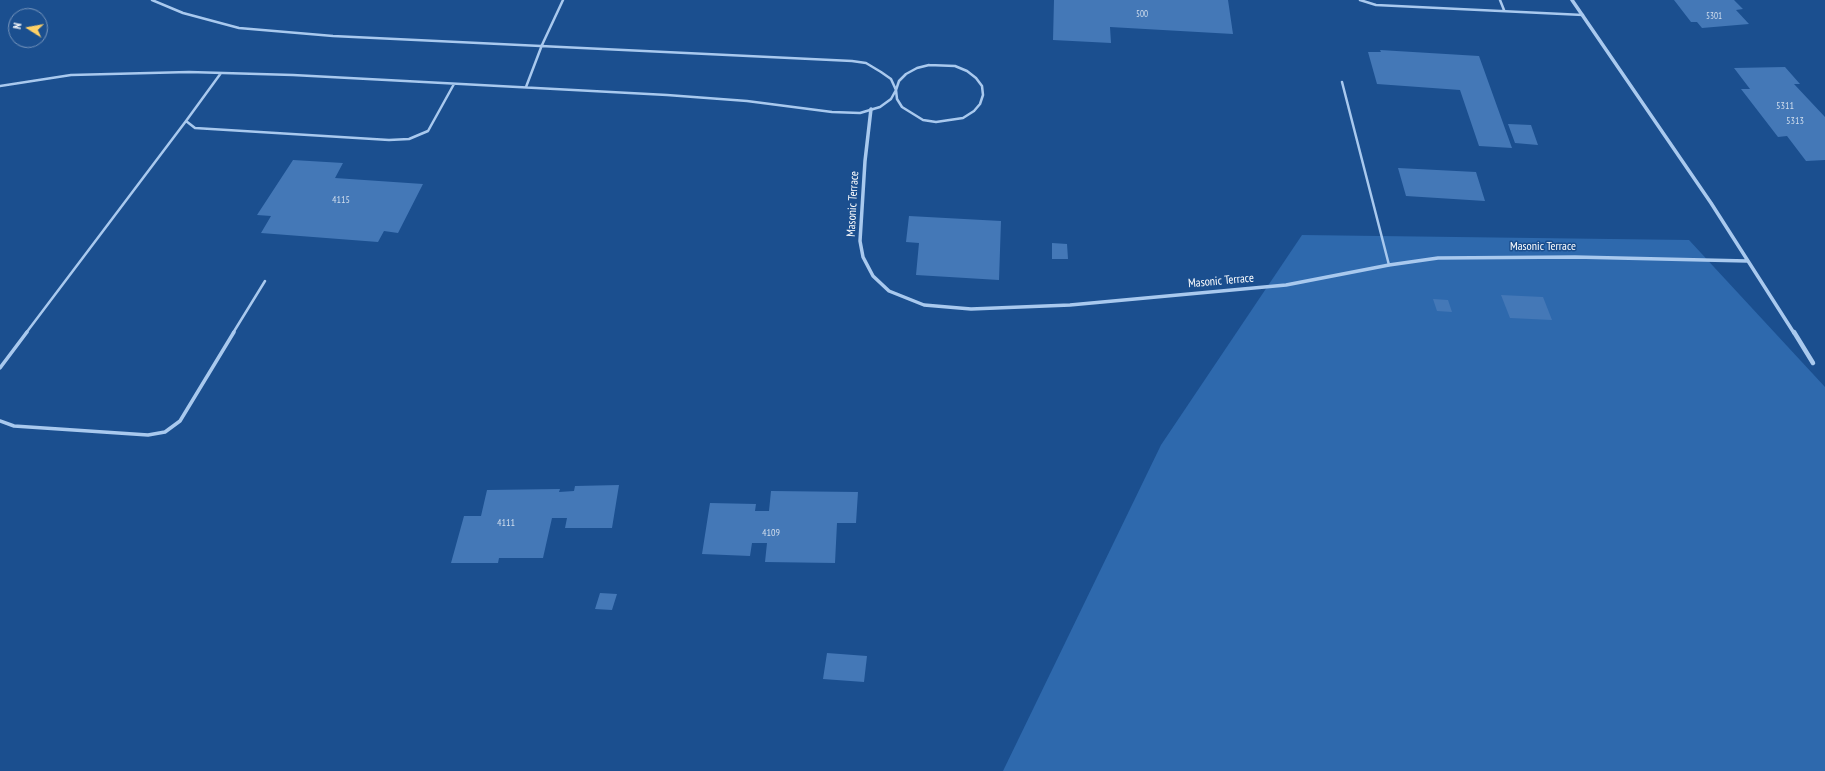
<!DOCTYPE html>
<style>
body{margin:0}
#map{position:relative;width:1825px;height:771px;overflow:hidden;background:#1b4f8f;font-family:"PT Sans Narrow",sans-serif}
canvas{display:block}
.north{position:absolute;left:8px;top:8px;width:40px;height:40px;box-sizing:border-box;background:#1b4f8f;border:1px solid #7695bc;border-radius:50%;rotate:281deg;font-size:11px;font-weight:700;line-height:16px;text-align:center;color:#fff}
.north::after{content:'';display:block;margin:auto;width:14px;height:18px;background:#ffd166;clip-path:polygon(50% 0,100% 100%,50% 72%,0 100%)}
</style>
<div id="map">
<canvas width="1825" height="771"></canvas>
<div class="north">N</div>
</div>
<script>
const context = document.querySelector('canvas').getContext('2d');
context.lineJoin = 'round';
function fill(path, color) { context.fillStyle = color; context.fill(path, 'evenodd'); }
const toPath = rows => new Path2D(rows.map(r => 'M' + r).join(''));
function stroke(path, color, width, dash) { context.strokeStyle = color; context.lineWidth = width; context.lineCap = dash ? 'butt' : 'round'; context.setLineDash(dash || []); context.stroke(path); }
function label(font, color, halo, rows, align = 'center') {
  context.font = font + ' "PT Sans Narrow",sans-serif'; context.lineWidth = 3; context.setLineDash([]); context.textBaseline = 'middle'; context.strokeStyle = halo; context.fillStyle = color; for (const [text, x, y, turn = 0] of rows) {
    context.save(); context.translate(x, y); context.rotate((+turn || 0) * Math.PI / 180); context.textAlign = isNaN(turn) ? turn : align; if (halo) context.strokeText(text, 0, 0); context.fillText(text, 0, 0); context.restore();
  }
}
const green = toPath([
 [1302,235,1689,240,1825,387,1825,771,1003,771,1161,445]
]);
const building = toPath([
 [1054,0,1228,0,1233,34,1110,27,1111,43,1053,40],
 [1674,0,1734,0,1743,9,1736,10,1749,24,1702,28,1697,22,1691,22],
 [1380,50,1479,56,1512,148,1479,146,1460,90,1377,84,1368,52,1381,52],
 [1785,67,1800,84,1794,84,1825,117,1825,160,1806,161,1787,136,1778,137,1741,89,1750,89,1734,68],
 [1508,124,1531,125,1538,145,1515,143],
 [293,160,343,163,335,178,423,184,398,233,384,231,378,242,261,233,271,216,257,215],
 [1398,168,1476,172,1485,201,1406,196],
 [909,216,1001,221,999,280,916,275,919,243,906,242],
 [1052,243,1067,244,1068,259,1052,259],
 [1501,295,1543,297,1552,320,1510,318],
 [1433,299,1448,300,1452,312,1437,311],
 [619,485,612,528,565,528,567,518,552,518,543,558,499,558,498,563,451,563,464,516,481,516,487,490,560,489,559,492,574,491,575,486],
 [771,491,858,492,856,523,837,523,835,563,765,562,767,543,752,543,750,556,702,554,710,503,756,504,755,511,769,511],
 [600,593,617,594,612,610,595,609],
 [827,653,867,656,864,682,823,679]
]);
const laneFar1 = toPath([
 [1360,0,1376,5,1583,15],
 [1500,0,1504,10],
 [929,65,955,66,967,71,976,78,982,86,983,95,980,104,974,111,963,118,936,122,923,120,902,107,897,99,896,90,899,81,906,74,917,68,929,65],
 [221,73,186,121,195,128,389,140,409,139,428,131,454,84],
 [1342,82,1389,265],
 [0,86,71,75,189,72,293,75,667,95,747,101,832,112,860,113,880,107,891,99,896,90,891,79,881,72,866,63,852,61,333,36,239,28,183,13,152,0],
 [526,87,542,45,563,0],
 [26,333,186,121],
 [233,333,265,281]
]);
const lane = toPath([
 [0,368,27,332],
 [0,421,14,426,148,435,165,432,180,421,234,332]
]);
const streetFar1 = toPath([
 [1572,0,1711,203,1794,333],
 [871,109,865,161,860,241,863,257,873,276,889,291,924,305,971,309,1070,305,1286,285,1389,265,1438,258,1575,257,1747,261]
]);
const street = toPath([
 [1794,332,1813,363]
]);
const farNumbernames = [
 ["500",1142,14],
 ["5301",1714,16]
];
const numberNames = [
 ["5311",1785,106],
 ["5313",1795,121],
 ["4115",341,200],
 ["4111",506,523],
 ["4109",771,533]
];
const streetNames = [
 ["Masonic Terrace",853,204,-87],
 ["Masonic Terrace",1543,247],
 ["Masonic Terrace",1221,281,-5]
];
fill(green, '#2e69ad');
fill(building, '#4478b7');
stroke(laneFar1, '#a9c9ee', 2.5);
stroke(lane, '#a9c9ee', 3.5);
stroke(streetFar1, '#a9c9ee', 3.5);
stroke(street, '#a9c9ee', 4.5);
label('9px', '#d0dded', null, farNumbernames);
label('10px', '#d0dded', null, numberNames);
label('12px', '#fff', '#1b4f8f', streetNames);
</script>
